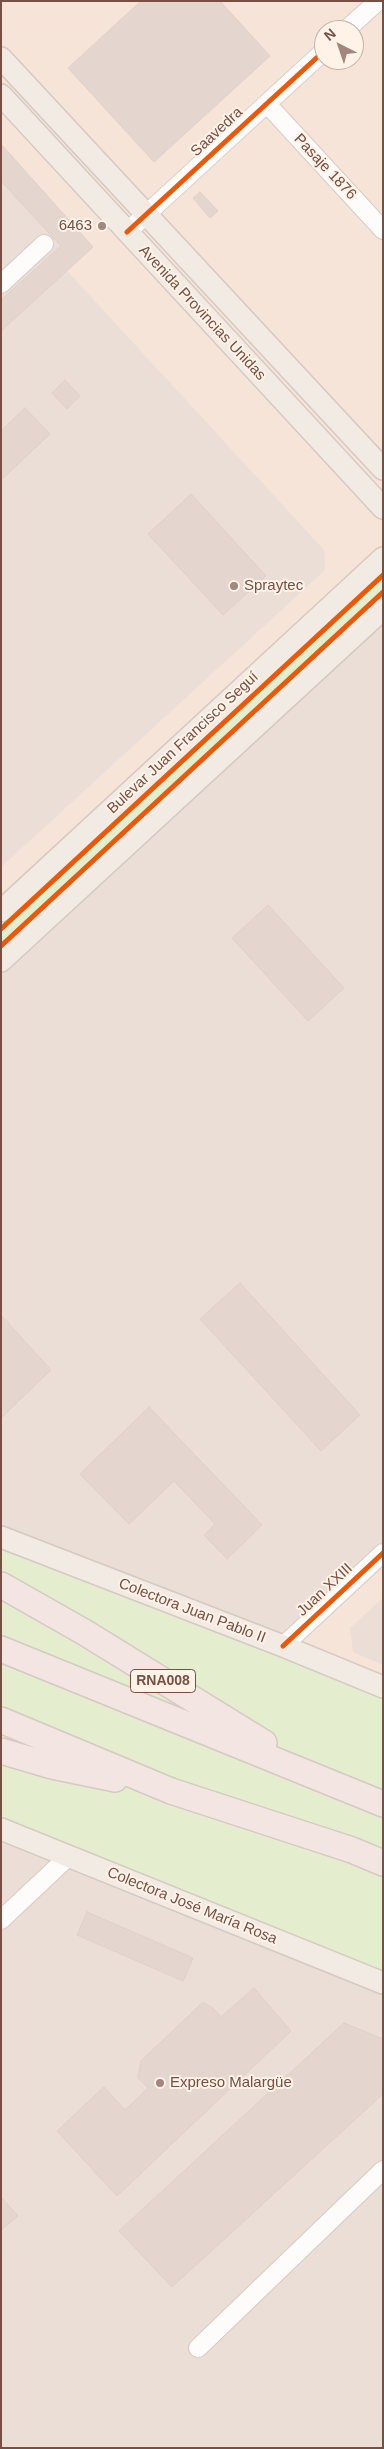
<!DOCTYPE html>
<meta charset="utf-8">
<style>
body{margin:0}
#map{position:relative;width:384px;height:2449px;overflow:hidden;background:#f7eee6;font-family:Arial,sans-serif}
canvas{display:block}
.frame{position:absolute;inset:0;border:2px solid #765045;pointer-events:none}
.north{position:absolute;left:314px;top:20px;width:50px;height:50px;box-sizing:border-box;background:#fff2e7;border:1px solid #c8b1a6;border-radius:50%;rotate:319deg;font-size:14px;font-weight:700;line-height:20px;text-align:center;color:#765045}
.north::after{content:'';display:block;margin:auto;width:18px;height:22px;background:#a3877d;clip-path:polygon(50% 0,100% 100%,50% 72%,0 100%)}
</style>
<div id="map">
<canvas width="384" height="2449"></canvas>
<div class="frame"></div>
<div class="north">N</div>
</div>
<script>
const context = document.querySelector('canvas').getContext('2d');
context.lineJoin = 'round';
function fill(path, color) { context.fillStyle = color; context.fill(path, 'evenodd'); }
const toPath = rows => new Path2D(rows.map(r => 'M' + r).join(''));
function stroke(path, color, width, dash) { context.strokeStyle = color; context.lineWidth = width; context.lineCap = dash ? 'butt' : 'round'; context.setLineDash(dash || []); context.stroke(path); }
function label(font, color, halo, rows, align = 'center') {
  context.font = font + ' Arial,sans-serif'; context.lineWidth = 4; context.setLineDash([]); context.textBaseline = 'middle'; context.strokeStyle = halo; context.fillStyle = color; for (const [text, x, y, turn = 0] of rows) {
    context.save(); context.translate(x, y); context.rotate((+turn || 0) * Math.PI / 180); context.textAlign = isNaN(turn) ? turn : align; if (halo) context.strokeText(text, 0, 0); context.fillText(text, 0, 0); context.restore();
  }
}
const residential = toPath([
 [1,1,383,1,383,1983,1,1829],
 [324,30,354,30,354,60,324,60]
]);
const industrial = toPath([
 [1,144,93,247,67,271,324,550,325,570,1,867],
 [383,609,383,1553,283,1646,1,1537,1,961],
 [383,1598,383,1665,353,1652,350,1628],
 [1,1829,383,1983,383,2448,1,2448]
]);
const green = toPath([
 [383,558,383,609,1,961,1,911],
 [1,1537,383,1687,383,1983,1,1829]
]);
const building = toPath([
 [141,1,220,1,270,56,154,162,68,68,141,1],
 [1,144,93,247,1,331,1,300,61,246,1,181,1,144],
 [200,192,218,211,210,218,193,198,200,192],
 [65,380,80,396,67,409,52,393,65,380],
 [25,408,50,434,1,480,1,431,25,408],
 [191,494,266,576,223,615,148,534,191,494],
 [268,905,344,988,308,1021,232,938,268,905],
 [240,1283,360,1415,321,1451,200,1319,240,1283],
 [1,1315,51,1370,1,1418,1,1315],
 [149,1407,262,1525,227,1559,204,1535,215,1524,174,1481,129,1524,80,1474,149,1407],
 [87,1912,193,1958,183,1981,77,1935,87,1912],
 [254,1988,291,2031,117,2196,57,2131,104,2087,125,2110,148,2088,138,2078,141,2061,203,2002,213,2008,221,2017,254,1988],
 [344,2023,383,2039,383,2094,172,2287,119,2231,344,2023],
 [1,2197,18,2216,1,2230,1,2197]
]);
const minor = toPath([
 [346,30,378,1],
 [267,104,383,230],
 [127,232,324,51],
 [1,284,44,244],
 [283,1646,383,1553],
 [1,1920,68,1857],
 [198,2348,383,2170]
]);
const major = toPath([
 [1,58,383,469],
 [1,95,383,508],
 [1,911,383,558],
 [1,961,383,609],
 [1,1537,283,1646,383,1687],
 [1,1829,383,1983]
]);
const highway = toPath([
 [1,1585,84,1632,264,1743],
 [1,1649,383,1804],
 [1,1720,171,1791,352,1850,383,1863],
 [1,1751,52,1766,115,1779]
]);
const cycleway = toPath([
 [127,232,324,51],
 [1,929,383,575],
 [1,946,383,592],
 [283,1646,383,1553]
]);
const markers = [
 [102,226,5,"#a3877d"],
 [234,586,5,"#a3877d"],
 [160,2083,5,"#a3877d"]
];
const shields = [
 [163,1681,65]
];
const shieldNames = [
 ["RNA008",163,1681]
];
const streetNames = [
 ["Saavedra",217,132,-43],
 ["Pasaje 1876",325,167,47],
 ["Avenida Provincias Unidas",202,313,47],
 ["Bulevar Juan Francisco Seguí",183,743,-43],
 ["Juan XXIII",325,1590,-43],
 ["Colectora Juan Pablo II",192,1611,21],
 ["Colectora José María Rosa",192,1906,22]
];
const poiNames = [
 ["6463",92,226,"right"],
 ["Spraytec",244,586],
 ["Expreso Malargüe",170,2083]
];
fill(residential, '#f5e4d7');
fill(industrial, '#eaded7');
fill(green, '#e5edcf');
fill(building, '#e4d5ce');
stroke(building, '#e0d0c8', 1);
stroke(minor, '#d8cbc5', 20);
stroke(major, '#d6c8c3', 24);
stroke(highway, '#d6c8c3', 28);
stroke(minor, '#fefcfb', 18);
stroke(major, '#f2ebe3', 21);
stroke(highway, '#f2e5e2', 25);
stroke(cycleway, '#e8590c', 5);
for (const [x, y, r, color] of markers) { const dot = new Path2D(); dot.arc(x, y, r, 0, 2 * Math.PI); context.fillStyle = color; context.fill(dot); stroke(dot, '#fff2e7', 2); }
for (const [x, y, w] of shields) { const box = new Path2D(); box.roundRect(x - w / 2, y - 11.5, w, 23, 4); context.fillStyle = '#fff2e7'; context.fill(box); stroke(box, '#765045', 1); }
label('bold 14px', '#765045', null, shieldNames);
label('15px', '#765045', '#fff2e7', streetNames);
label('15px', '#765045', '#fff2e7', poiNames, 'left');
</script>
